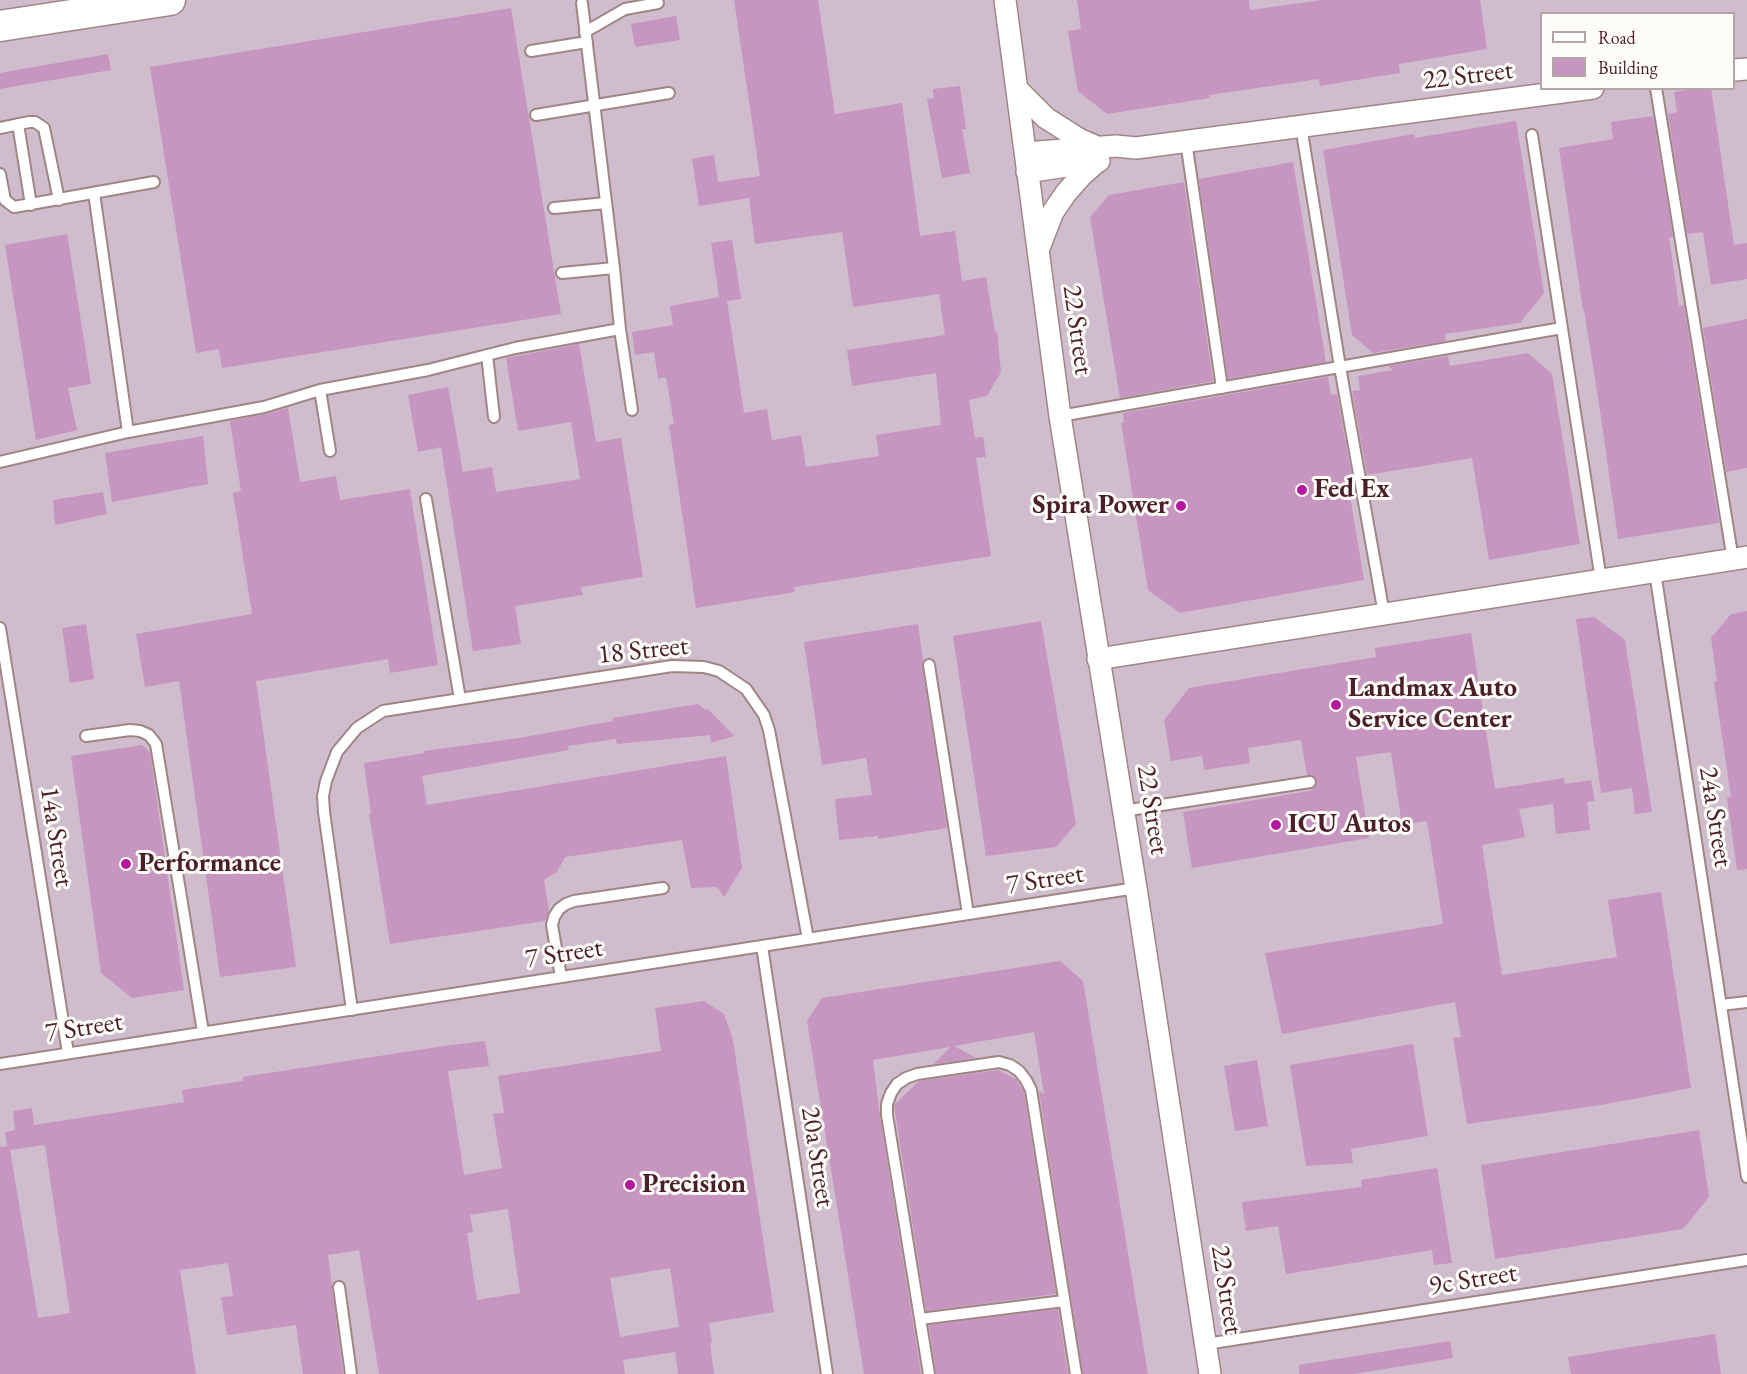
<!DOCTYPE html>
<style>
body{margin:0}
#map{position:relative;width:1747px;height:1374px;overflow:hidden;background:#f7eddb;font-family:"EB Garamond",serif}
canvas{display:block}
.legend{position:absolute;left:1540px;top:12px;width:195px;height:78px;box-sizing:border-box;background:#fdfcf7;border:2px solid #b5a4a5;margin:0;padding:8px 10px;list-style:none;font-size:18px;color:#4a1f2b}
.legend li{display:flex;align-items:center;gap:12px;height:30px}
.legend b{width:30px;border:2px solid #b5a4a5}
</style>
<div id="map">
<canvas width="1747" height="1374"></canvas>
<ul class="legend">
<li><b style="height:8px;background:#fff"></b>Road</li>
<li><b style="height:16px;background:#c695c0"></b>Building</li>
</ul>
</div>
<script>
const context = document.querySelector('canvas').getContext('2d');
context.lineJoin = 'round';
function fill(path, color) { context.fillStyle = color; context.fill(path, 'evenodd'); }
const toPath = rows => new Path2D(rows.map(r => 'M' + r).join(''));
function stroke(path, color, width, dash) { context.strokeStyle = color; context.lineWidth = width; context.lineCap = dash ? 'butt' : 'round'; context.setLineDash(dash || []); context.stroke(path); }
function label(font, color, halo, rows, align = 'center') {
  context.font = font + ' "EB Garamond",serif'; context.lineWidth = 6; context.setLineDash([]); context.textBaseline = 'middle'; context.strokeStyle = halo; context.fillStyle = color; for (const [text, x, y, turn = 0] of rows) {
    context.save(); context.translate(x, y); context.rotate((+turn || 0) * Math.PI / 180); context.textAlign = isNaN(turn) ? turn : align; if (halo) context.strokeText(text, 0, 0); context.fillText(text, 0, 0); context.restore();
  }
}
const industrial = toPath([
 [0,0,1747,0,1747,1374,0,1374],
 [1542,14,1734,14,1734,88,1542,88]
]);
const building = toPath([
 [734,0,818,0,835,114,902,103,920,236,955,231,962,281,986,277,995,332,997,331,1001,372,987,396,969,400,975,438,983,437,986,457,976,458,991,556,794,587,795,592,696,608,669,425,674,424,666,377,658,379,654,352,635,355,632,332,673,325,670,306,719,297,711,243,732,240,741,299,727,301,744,413,767,409,772,440,801,435,806,467,879,456,876,435,941,425,936,373,852,386,847,350,945,335,939,294,853,307,842,232,755,244,749,198,699,206,692,159,714,155,718,182,760,176],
 [1077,0,1249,0,1250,10,1322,0,1480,0,1487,49,1399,64,1400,73,1350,81,1320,86,1319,79,1209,95,1210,98,1107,114,1078,91,1068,31,1081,29],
 [511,8,561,314,222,368,219,349,196,353,150,67],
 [676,16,680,40,635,47,631,24],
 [108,54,111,70,0,89,0,73],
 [960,86,966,129,962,129,970,173,942,178,927,99,934,98,933,89],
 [1699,88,1711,88,1734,245,1747,243,1747,279,1711,285,1703,232,1687,234,1668,114,1677,112,1674,92],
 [1653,116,1673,237,1669,237,1679,306,1684,305,1719,523,1618,539,1601,417,1584,310,1583,310,1559,148,1613,139,1611,122],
 [1516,121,1544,293,1520,323,1445,334,1446,341,1373,353,1352,335,1323,150,1414,134,1415,138],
 [1293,162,1326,362,1228,379,1199,179],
 [1184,182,1213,381,1120,398,1090,217,1109,195],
 [67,234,91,384,68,388,77,430,36,440,5,245],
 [1747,319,1747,468,1726,472,1703,328],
 [579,344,596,442,621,438,643,577,581,587,583,595,515,606,521,644,473,651,441,447,418,452,408,395,448,387,463,472,492,467,496,492,580,479,571,422,518,431,506,358],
 [1528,353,1552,374,1580,544,1489,560,1472,458,1367,475,1352,391,1360,390,1358,376,1393,370,1388,366,1448,356,1450,366],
 [1328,377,1331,395,1337,394,1352,477,1347,478,1364,580,1180,613,1148,590,1121,423,1124,422,1123,413],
 [288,408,300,482,336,476,340,500,410,489,438,665,390,673,388,659,256,681,296,967,220,977,179,681,145,687,136,634,252,614,233,493,241,491,230,421,265,414],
 [203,436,208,484,112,502,105,453],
 [103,492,107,514,55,525,53,500],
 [1747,611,1747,869,1737,870,1727,798,1731,797,1714,682,1717,681,1711,638,1731,614],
 [1594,617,1625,640,1652,812,1635,814,1632,788,1601,793,1576,619],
 [1041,621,1076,824,1056,847,986,856,953,636],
 [86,624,94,679,70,683,62,628],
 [918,624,923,660,922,666,947,828,878,839,878,836,839,840,835,799,872,795,866,758,822,765,804,642],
 [1471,633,1495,789,1564,778,1565,784,1591,780,1595,801,1587,802,1590,830,1556,834,1553,804,1519,809,1525,837,1482,845,1502,975,1617,957,1608,900,1661,892,1691,1088,1601,1105,1467,1124,1453,1038,1461,1037,1455,1002,1282,1034,1265,953,1443,924,1427,821,1402,825,1391,752,1356,757,1369,838,1192,868,1183,812,1309,791,1315,787,1317,781,1313,775,1307,775,1301,740,1248,748,1250,763,1204,770,1202,756,1171,761,1164,720,1189,688,1376,657,1375,648],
 [698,704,707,711,707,708,734,736,711,743,710,735,617,744,616,739,568,746,569,750,422,776,427,805,726,756,742,868,724,897,717,887,691,888,682,840,565,857,557,872,544,880,549,911,545,921,390,944,369,814,371,814,364,763,424,753,424,751,519,738,613,721,613,718],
 [142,745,150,752,184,990,132,998,101,973,71,756],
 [1060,961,1083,981,1148,1374,1083,1374,1039,1091,1044,1094,1034,1032,954,1046,976,1058,934,1064,950,1047,873,1060,880,1116,921,1374,864,1374,807,1021,822,998],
 [704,1001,724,1014,733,1040,774,1312,709,1323,712,1343,710,1343,714,1374,678,1374,675,1352,623,1360,625,1374,379,1374,359,1250,328,1255,343,1374,303,1374,296,1325,227,1335,221,1297,233,1296,228,1263,180,1270,196,1374,0,1374,0,1147,7,1146,5,1132,15,1130,13,1111,32,1108,34,1125,184,1102,182,1090,243,1081,243,1077,444,1046,485,1041,489,1066,448,1071,464,1175,502,1168,493,1114,504,1113,498,1076,661,1051,655,1008],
 [45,1145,70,1313,38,1318,10,1150],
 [508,1209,520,1293,477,1300,467,1233,473,1232,470,1215],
 [670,1268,679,1327,620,1337,610,1278],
 [1413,1044,1428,1136,1351,1149,1353,1163,1306,1166,1290,1065],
 [1257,1060,1268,1126,1235,1131,1224,1066],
 [998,1070,1016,1079,1024,1092,1056,1294,926,1311,894,1105,919,1081],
 [1699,1130,1709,1197,1683,1229,1495,1259,1481,1165],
 [1437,1168,1452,1263,1434,1265,1432,1250,1286,1274,1278,1226,1246,1231,1242,1202,1362,1187,1361,1180],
 [1058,1309,1068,1374,936,1374,929,1325],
 [1715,1334,1721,1374,1571,1374,1568,1357],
 [1450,1341,1453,1358,1353,1374,1299,1374,1299,1365]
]);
const service = toPath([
 [582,3,614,268,620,329,632,410],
 [585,32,625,9,658,3],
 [531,51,587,42],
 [1656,88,1733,560],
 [536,115,669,93],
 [18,124,31,205],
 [1301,126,1340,367,1384,614],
 [0,128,29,122,35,122,44,128,59,200],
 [1532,135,1601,580],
 [1186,141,1222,388],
 [0,174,5,200,14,207,154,182],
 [94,193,128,432],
 [554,208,606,203],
 [562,273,614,268],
 [487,355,494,417],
 [320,390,330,451],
 [1060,416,1562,328],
 [0,462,128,432,264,407,320,390,428,370,515,348,620,329],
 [426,499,460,699],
 [1655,572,1747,1177],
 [0,628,68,1053],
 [929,665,968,914],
 [86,736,130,730,140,731,149,735,156,744,203,1032],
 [1123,811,1310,782],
 [762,946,827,1374],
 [561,977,552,925,554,917,559,909,566,904,574,901,663,888],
 [1721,1005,1747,1002],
 [352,1010,324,812,323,796,326,781,337,752,357,728,383,711,672,666,704,667,719,671,746,689,764,715,769,730,808,939],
 [0,1064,1136,888],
 [339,1287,351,1374],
 [920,1319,1064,1301],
 [1206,1344,1747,1260],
 [929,1374,887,1115,887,1104,891,1093,897,1084,906,1078,917,1074,999,1062,1010,1065,1019,1071,1026,1080,1031,1090,1076,1374]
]);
const minor = toPath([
 [1005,0,1060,416,1136,888,1210,1374],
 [1734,70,1747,69],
 [1018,90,1046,118,1079,139,1097,147],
 [1025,153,1116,146,1136,148,1593,88],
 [1027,172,1099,161],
 [1039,248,1053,212,1066,193,1081,176,1098,161],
 [1098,659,1747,557]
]);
const secondary = toPath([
 [0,26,170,0]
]);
const markers = [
 [1302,490,6,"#b5179e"],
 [1181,506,6,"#b5179e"],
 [1336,705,6,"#b5179e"],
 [1276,825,6,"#b5179e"],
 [126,864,6,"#b5179e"],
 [630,1185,6,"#b5179e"]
];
const streetNames = [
 ["22 Street",1468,76,-7],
 ["22 Street",1077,330,82],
 ["18 Street",643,651,-6],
 ["22 Street",1152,810,81],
 ["24a Street",1715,817,81],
 ["14a Street",56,837,81],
 ["7 Street",1045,880,-9],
 ["7 Street",564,954,-9],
 ["7 Street",84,1028,-9],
 ["20a Street",817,1157,81],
 ["9c Street",1473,1280,-9],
 ["22 Street",1226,1290,81]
];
const poiNames = [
 ["Fed Ex",1314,490],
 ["Spira Power",1169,506,"right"],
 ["Landmax Auto",1348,689],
 ["Service Center",1348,720],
 ["ICU Autos",1288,825],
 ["Performance",138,864],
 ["Precision",642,1185]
];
fill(industrial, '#cfbdce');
fill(building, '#c695c0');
stroke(service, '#a08683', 14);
stroke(minor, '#a08683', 24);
stroke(secondary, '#a08683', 33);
stroke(service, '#fff', 10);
stroke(minor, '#fff', 21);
stroke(secondary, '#fff', 30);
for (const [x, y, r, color] of markers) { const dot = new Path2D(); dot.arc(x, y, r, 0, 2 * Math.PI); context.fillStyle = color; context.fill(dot); stroke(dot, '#fdfcf7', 2); }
label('27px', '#4a1f2b', '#fdfcf7', streetNames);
label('bold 27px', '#4a1f2b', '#fdfcf7', poiNames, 'left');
</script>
